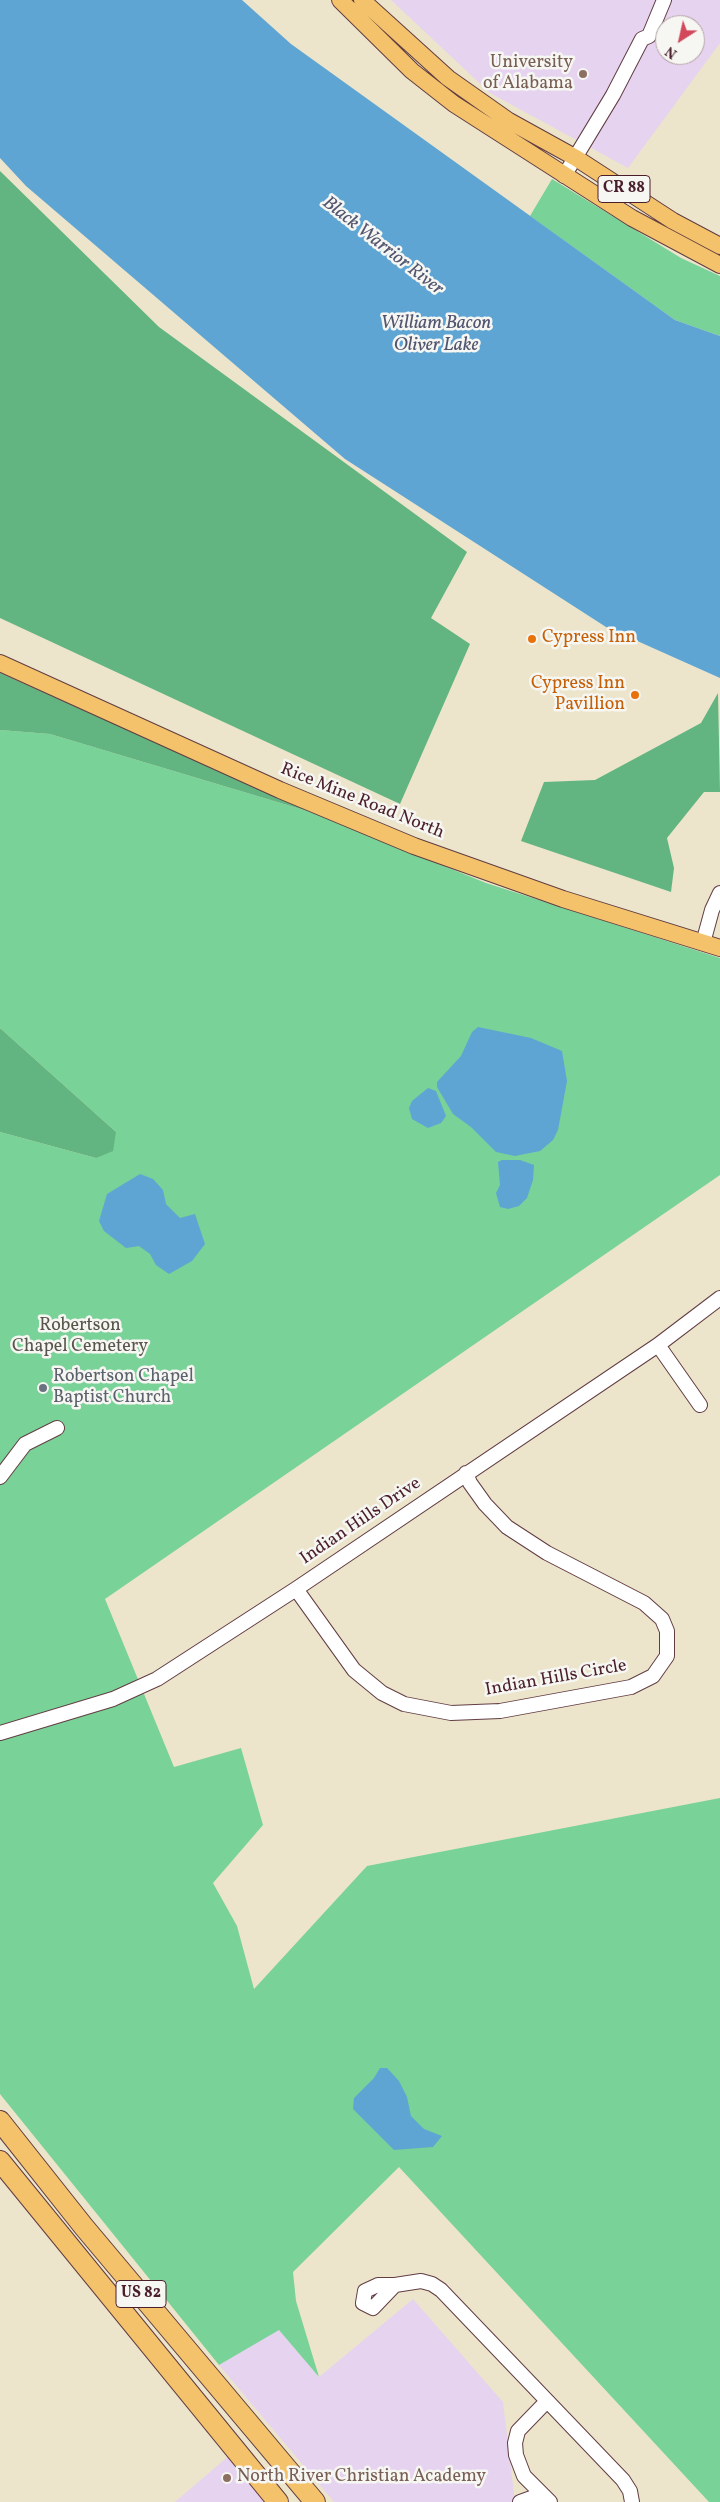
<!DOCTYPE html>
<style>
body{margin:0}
#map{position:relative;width:720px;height:2502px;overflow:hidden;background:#ece5cb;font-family:Vollkorn,serif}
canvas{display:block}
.north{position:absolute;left:655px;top:15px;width:50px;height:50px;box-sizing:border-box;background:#f6f6f2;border:1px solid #b1a0a2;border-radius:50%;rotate:215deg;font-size:14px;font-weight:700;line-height:20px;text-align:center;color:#4a1f2b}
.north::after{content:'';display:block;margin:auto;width:18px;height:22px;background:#d1495b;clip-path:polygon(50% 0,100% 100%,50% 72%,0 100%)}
</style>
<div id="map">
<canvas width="720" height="2502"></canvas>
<div class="north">N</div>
</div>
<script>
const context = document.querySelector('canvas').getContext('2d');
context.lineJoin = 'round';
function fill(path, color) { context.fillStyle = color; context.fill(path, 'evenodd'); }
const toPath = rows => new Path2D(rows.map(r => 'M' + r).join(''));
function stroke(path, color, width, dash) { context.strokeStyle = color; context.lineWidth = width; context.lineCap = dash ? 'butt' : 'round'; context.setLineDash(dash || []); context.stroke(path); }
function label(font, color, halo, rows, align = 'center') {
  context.font = font + ' Vollkorn,serif'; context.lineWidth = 5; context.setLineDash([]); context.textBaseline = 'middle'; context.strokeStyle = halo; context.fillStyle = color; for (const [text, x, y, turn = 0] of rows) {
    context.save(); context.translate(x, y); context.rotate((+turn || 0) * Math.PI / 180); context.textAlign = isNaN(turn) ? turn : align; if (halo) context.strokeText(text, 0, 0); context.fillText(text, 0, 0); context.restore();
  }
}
const built = toPath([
 [391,0,720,0,720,43,628,168,490,93],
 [665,25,695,25,695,55,665,55],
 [413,2299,503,2402,515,2502,334,2502,219,2365,279,2329,319,2377],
 [231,2454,270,2502,175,2502]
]);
const green = toPath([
 [552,179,681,258,720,276,720,336,675,320,530,216],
 [0,730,50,734,314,813,486,883,720,958,720,1175,105,1599,174,1767,241,1748,263,1825,213,1883,237,1926,254,1989,367,1866,720,1798,720,2502,709,2502,399,2167,293,2272,296,2301,319,2377,279,2330,219,2365,0,2094,0,1132,96,1158,116,1132,0,1028]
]);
const forest = toPath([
 [0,171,159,327,467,552,431,618,470,644,400,804,0,618],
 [0,673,314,813,50,734,0,730],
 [718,693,720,792,704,792,667,838,674,868,671,892,521,841,544,782,595,780,701,723],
 [0,1028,116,1132,113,1151,96,1158,0,1132]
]);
const water = toPath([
 [0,0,242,0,291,44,675,320,720,336,720,678,606,627,345,459,26,186,0,158],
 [478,1027,531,1038,562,1051,567,1081,558,1130,553,1140,540,1151,515,1156,496,1152,471,1127,453,1114,437,1087,437,1082,461,1056,472,1032],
 [428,1088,436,1091,446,1116,441,1123,428,1128,412,1119,409,1108,412,1101],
 [502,1160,520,1160,534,1165,533,1180,527,1198,519,1206,508,1209,500,1207,496,1193,500,1185,498,1162],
 [140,1174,153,1179,163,1190,166,1204,180,1218,195,1214,205,1244,192,1261,169,1274,156,1265,150,1254,139,1246,126,1248,104,1231,99,1221,107,1194],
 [380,2068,387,2068,399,2081,407,2097,411,2116,424,2129,442,2136,433,2147,394,2150,353,2109,354,2098,374,2078]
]);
const minor = toPath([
 [564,176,613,95,642,39,649,36,664,0],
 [703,943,712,910,720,893],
 [658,1345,700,1405],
 [0,1477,25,1444,57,1428],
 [296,1589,354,1670,382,1693,404,1704,451,1713,500,1711,631,1687,653,1676,667,1656,667,1631,662,1619,644,1603,547,1553,507,1527,485,1504,470,1483,466,1473],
 [0,1733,113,1699,157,1679,296,1589,658,1345,720,1298],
 [378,2285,395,2285,373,2308,363,2303,365,2291,378,2285],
 [395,2285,421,2281,432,2284,441,2290,623,2480,630,2491,632,2502],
 [547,2401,518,2431,515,2443,516,2455,524,2476,550,2502],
 [520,2502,542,2494]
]);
const major = toPath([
 [340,0,412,71,454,104,632,218,720,265],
 [362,0,448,78,509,121,576,158,673,221,720,246],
 [0,663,280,790,414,846,563,899,720,948]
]);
const highway = toPath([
 [0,2121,84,2227,315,2502],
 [0,2161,278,2502]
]);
const markers = [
 [583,74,5,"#8d6e63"],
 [532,639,5,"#e8710a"],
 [635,695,5,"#e8710a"],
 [43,1388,5,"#6b7280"],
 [227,2478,5,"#8d6e63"]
];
const shields = [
 [624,189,52],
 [141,2294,50]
];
const shieldNames = [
 ["CR 88",624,189],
 ["US 82",141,2294]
];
const educationNames = [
 ["University",573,64],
 ["of Alabama",573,85],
 ["North River Christian Academy",237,2478,"left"]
];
const foodNames = [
 ["Cypress Inn",542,639],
 ["Cypress Inn",625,685,"right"],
 ["Pavillion",625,706,"right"]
];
const streetNames = [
 ["Rice Mine Road North",362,802,22],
 ["Indian Hills Drive",361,1522,-34],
 ["Indian Hills Circle",556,1679,-10]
];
const parkNames = [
 ["Robertson",80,1327],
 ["Chapel Cemetery",80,1348]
];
const worshipNames = [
 ["Robertson Chapel",53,1378],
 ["Baptist Church",53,1399]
];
const waterNames = [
 ["Black Warrior River",382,247,38],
 ["William Bacon",436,325],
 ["Oliver Lake",436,347]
];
fill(built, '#e6d3f0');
fill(green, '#79d297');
fill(forest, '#62b480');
fill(water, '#5ea5d4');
stroke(minor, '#623d43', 16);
stroke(major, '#623d43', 18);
stroke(highway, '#623d43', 22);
stroke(minor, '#fff', 14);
stroke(major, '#f3c26a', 16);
stroke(highway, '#f3c26a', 20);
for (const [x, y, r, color] of markers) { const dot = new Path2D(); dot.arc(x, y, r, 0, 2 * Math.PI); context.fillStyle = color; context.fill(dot); stroke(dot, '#f6f6f2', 2); }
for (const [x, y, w] of shields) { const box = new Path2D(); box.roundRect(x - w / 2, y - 13.5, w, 27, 4); context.fillStyle = '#f6f6f2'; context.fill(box); stroke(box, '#4a1f2b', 1); }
label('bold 16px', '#4a1f2b', null, shieldNames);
label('18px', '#785e54', '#f6f6f2', educationNames, 'right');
label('18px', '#c56008', '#f6f6f2', foodNames, 'left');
label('18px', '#4a1f2b', '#f6f6f2', streetNames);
label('18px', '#58554b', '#f6f6f2', parkNames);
label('18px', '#5b616d', '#f6f6f2', worshipNames, 'left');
label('italic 19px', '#52556f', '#f6f6f2', waterNames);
</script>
